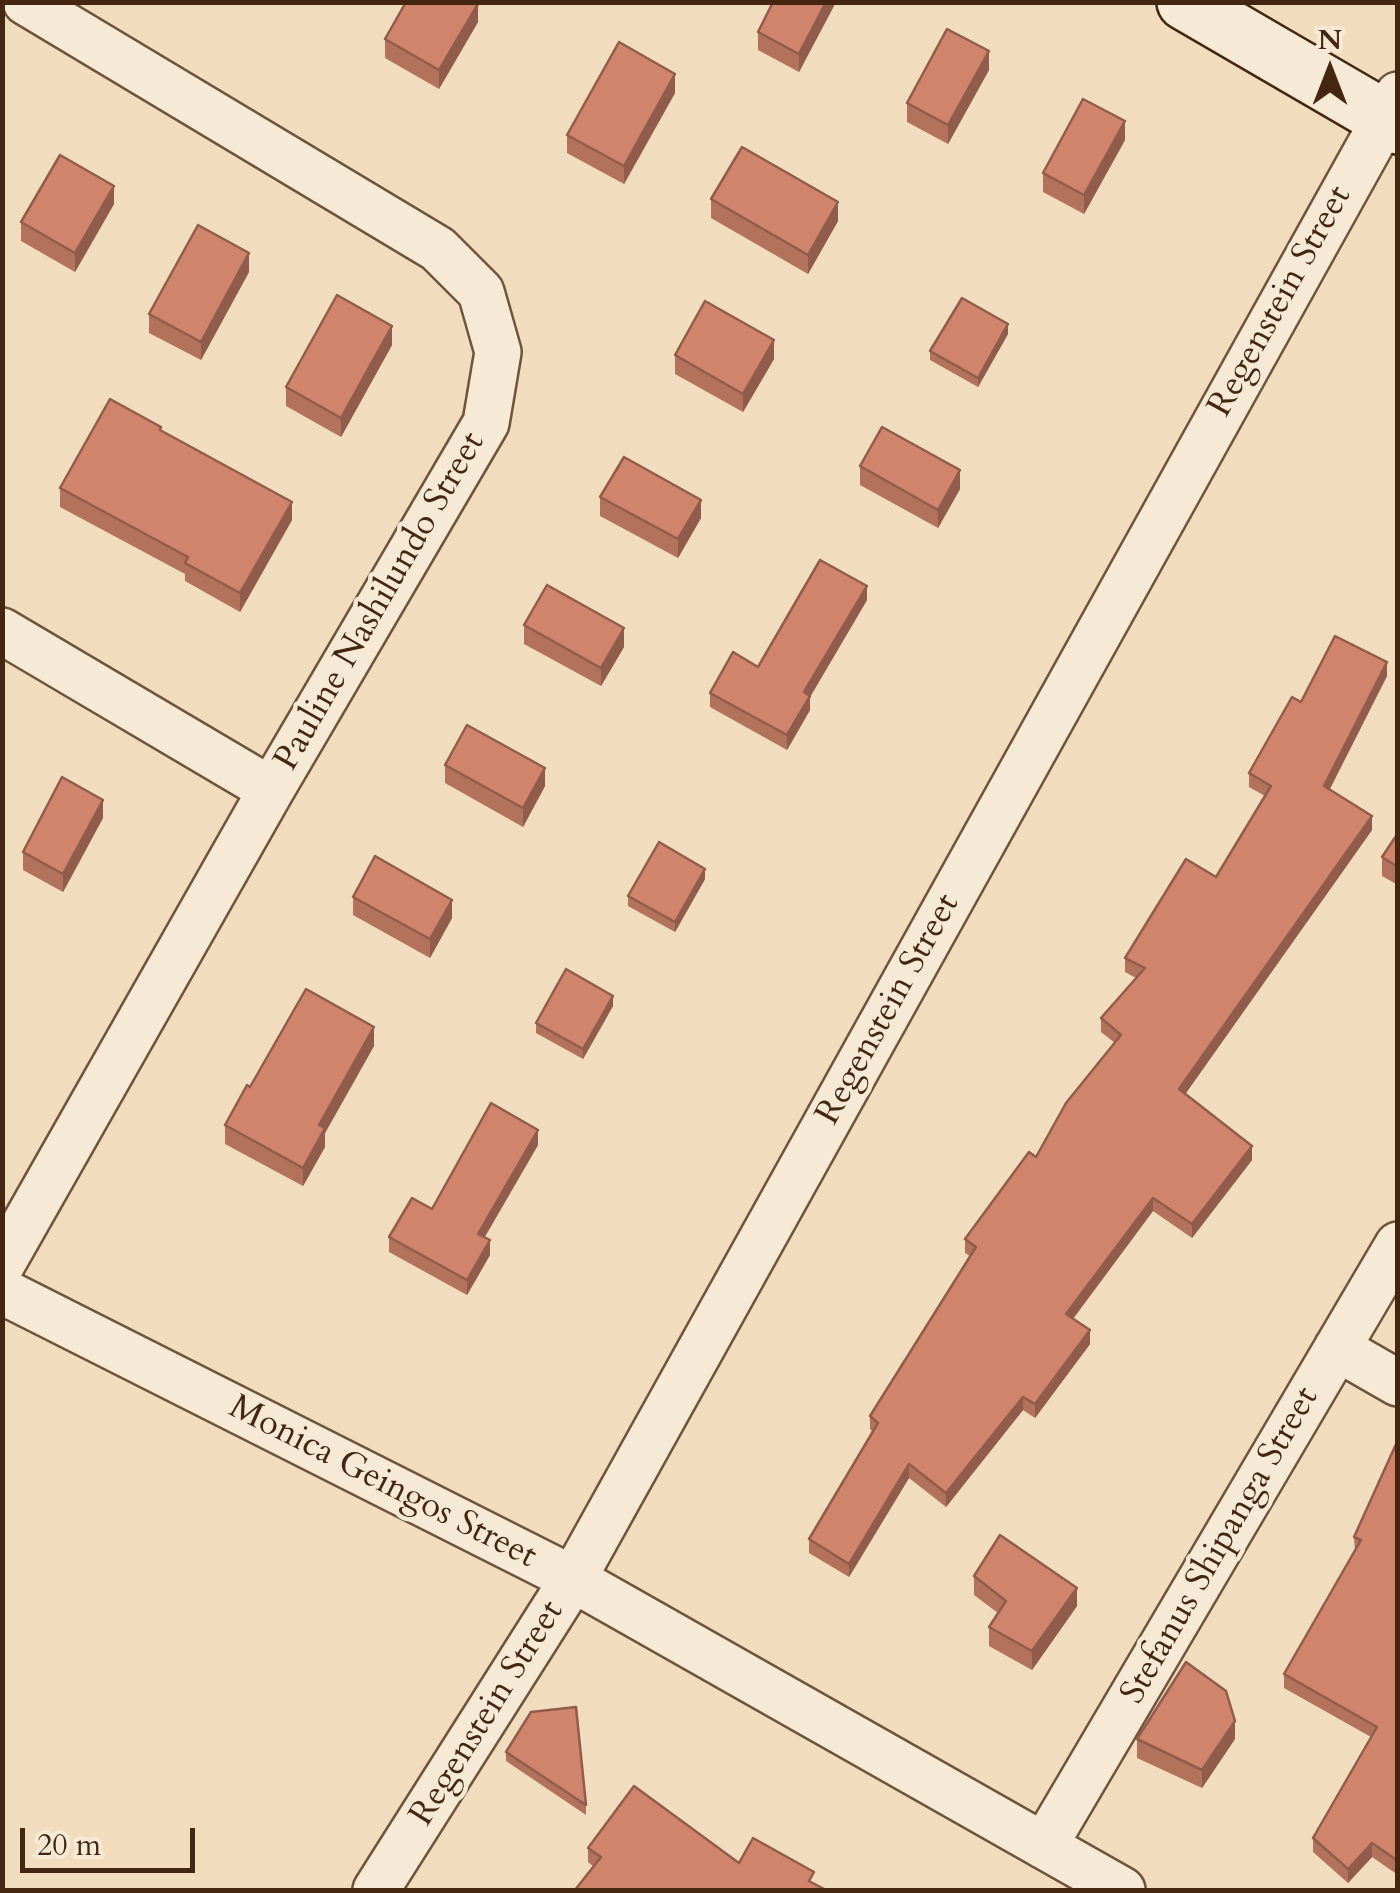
<!DOCTYPE html>
<style>
body{margin:0}
#map{position:relative;width:1400px;height:1893px;overflow:hidden;background:#f1ddbe;font-family:Cardo,serif}
canvas{display:block}
.frame{position:absolute;inset:0;border:5px solid #442611;pointer-events:none}
.north{position:absolute;left:1280px;top:20px;width:100px;height:100px;-webkit-text-stroke:8px #f6e9d5;paint-order:stroke;rotate:0deg;font-size:28px;font-weight:700;line-height:40px;text-align:center;color:#442611}
.north::after{content:'';display:block;margin:auto;width:35px;height:45px;background:#442611;clip-path:polygon(50% 0,100% 100%,50% 72%,0 100%)}
.scale{position:absolute;left:20px;top:1828px;width:175px;height:45px;box-sizing:border-box;border:5px solid #442611;border-top:0;padding-left:12px;font-size:30px;line-height:35px;white-space:nowrap;color:#442611;-webkit-text-stroke:8px #f6e9d5;paint-order:stroke}
</style>
<div id="map">
<canvas width="1400" height="1893"></canvas>
<div class="frame"></div>
<div class="north">N</div>
<div class="scale">20 m</div>
</div>
<script>
const context = document.querySelector('canvas').getContext('2d');
context.lineJoin = 'round';
const toPath = rows => new Path2D(rows.map(r => 'M' + r).join(''));
function stroke(path, color, width, dash) { context.strokeStyle = color; context.lineWidth = width; context.lineCap = dash ? 'butt' : 'round'; context.setLineDash(dash || []); context.stroke(path); }
function fill(path, color) { context.fillStyle = color; context.fill(path, 'evenodd'); }
function label(font, color, halo, rows, align = 'center') {
  context.font = font + ' Cardo,serif'; context.lineWidth = 9; context.setLineDash([]); context.textBaseline = 'middle'; context.strokeStyle = halo; context.fillStyle = color; for (const [text, x, y, turn = 0] of rows) {
    context.save(); context.translate(x, y); context.rotate((+turn || 0) * Math.PI / 180); context.textAlign = isNaN(turn) ? turn : align; if (halo) context.strokeText(text, 0, 0); context.fillText(text, 0, 0); context.restore();
  }
}
const street = toPath([
 [2,631,271,790],
 [2,1264,271,790,486,423,498,352,481,292,438,249,26,2],
 [2,1291,573,1579,1122,1890],
 [1337,1348,1398,1383],
 [1044,1846,1398,1245],
 [376,1890,573,1579,1398,95]
]);
const secondary = toPath([
 [1185,2,1398,126]
]);
const wall = toPath([
 [773,2,836,2,799,72,758,50,758,32],
 [478,22,439,89,385,58,385,39],
 [989,70,948,144,907,122,907,103],
 [675,93,624,184,567,153,567,135],
 [1125,140,1084,214,1043,192,1043,173],
 [711,199,838,221,808,274,711,218],
 [114,204,75,272,21,241,21,222],
 [249,272,201,360,149,333,149,314],
 [1008,334,978,387,930,360,930,351],
 [392,345,341,437,286,406,286,387],
 [675,355,774,359,743,412,675,374],
 [161,430,292,520,240,612,185,581,185,574,60,507,60,488],
 [860,466,960,489,938,528,860,485],
 [600,497,701,518,678,558,600,516],
 [867,600,810,697,810,710,787,750,710,707,710,693,758,667],
 [524,625,624,647,601,686,524,644],
 [1387,676,1330,789,1372,830,1185,1094,1252,1160,1192,1238,1153,1211,1073,1319,1090,1344,1035,1418,1023,1410,946,1507,909,1478,849,1577,809,1553,809,1539,873,1432,870,1429,870,1416,970,1256,965,1253,965,1239,1036,1157,1115,1043,1101,1032,1101,1018,1136,978,1125,972,1125,958,1216,877,1265,796,1249,787,1249,773,1301,702],
 [445,765,545,786,523,827,445,783],
 [103,818,63,892,23,870,23,852],
 [1398,833,1398,885,1382,876,1382,857],
 [705,879,675,932,628,906,628,896],
 [353,897,452,918,430,958,353,915],
 [613,1006,583,1059,536,1033,536,1023],
 [374,1046,325,1133,325,1147,303,1186,225,1144,225,1125,250,1087],
 [538,1145,485,1237,490,1255,467,1295,389,1252,389,1237],
 [1397,1442,1398,1875,1372,1857,1348,1883,1313,1852,1313,1838,1371,1737,1284,1688,1284,1674,1355,1551,1354,1537],
 [974,1576,1077,1606,1032,1670,989,1646,989,1627,998,1613,974,1595],
 [1137,1739,1235,1739,1202,1788,1137,1758],
 [506,1752,586,1805,586,1815,506,1761],
 [588,1848,739,1863,814,1884,594,1867,588,1862]
]);
const shadedWall = toPath([
 [826,2,836,2,799,72,799,54],
 [478,4,478,22,439,89,439,70],
 [989,51,989,70,948,144,948,125],
 [675,74,675,93,624,184,624,166],
 [1125,121,1125,140,1084,214,1084,195],
 [114,186,114,204,75,272,75,253],
 [838,202,838,221,808,274,808,255],
 [249,253,249,272,201,360,201,342],
 [1008,324,1008,334,978,387,978,378],
 [392,326,392,345,341,437,341,418],
 [774,340,774,359,743,412,743,394],
 [960,470,960,489,938,528,938,510],
 [701,500,701,518,678,558,678,539],
 [292,502,292,520,240,612,240,593],
 [867,586,867,600,810,697,810,710,787,750,787,735,804,692],
 [624,628,624,647,601,686,601,668],
 [1387,662,1387,676,1324,800,1324,786],
 [545,768,545,786,523,827,523,808],
 [103,800,103,818,63,892,63,874],
 [1372,816,1372,830,1179,1103,1179,1089],
 [705,869,705,879,675,932,675,922],
 [452,900,452,918,430,958,430,939],
 [5,982,5,1000,2,1005,2,986],
 [613,996,613,1006,583,1059,583,1049],
 [374,1027,374,1046,325,1133,325,1147,303,1186,303,1168,319,1125],
 [538,1130,538,1145,478,1248,478,1234],
 [1252,1146,1252,1160,1192,1238,1192,1224],
 [1153,1198,1153,1211,1066,1328,1066,1314],
 [490,1240,490,1255,467,1295,467,1280],
 [1090,1330,1090,1344,1035,1418,1035,1404],
 [1023,1397,1023,1410,946,1507,946,1493],
 [909,1464,909,1478,849,1577,849,1564],
 [1077,1588,1077,1606,1032,1670,1032,1651],
 [1235,1721,1235,1739,1202,1788,1202,1770],
 [1372,1843,1372,1857,1348,1883,1348,1869]
]);
const building = toPath([
 [406,2,478,4,439,70,385,39,406,2],
 [773,2,826,2,799,54,758,32,773,2],
 [947,29,989,51,948,125,907,103,947,29],
 [619,42,675,74,624,166,567,135,619,42],
 [1083,99,1125,121,1084,195,1043,173,1083,99],
 [742,147,838,202,808,255,711,199,742,147],
 [60,155,114,186,75,253,21,222,60,155],
 [198,225,249,253,201,342,149,314,198,225],
 [337,295,392,326,341,418,286,387,337,295],
 [962,298,1008,324,978,378,930,351,962,298],
 [705,301,774,340,743,394,675,355,705,301],
 [110,399,161,427,160,430,292,502,240,593,185,563,188,557,60,488,110,399],
 [882,427,960,470,938,510,860,466,882,427],
 [624,457,701,500,678,539,600,497,624,457],
 [820,560,867,586,804,692,810,696,787,735,710,693,733,652,758,667,820,560],
 [547,585,624,628,601,668,524,625,547,585],
 [1335,636,1387,662,1324,786,1372,816,1179,1089,1252,1146,1192,1224,1153,1198,1066,1314,1090,1330,1035,1404,1023,1397,946,1493,909,1464,849,1564,809,1539,878,1423,870,1416,976,1247,965,1239,1029,1152,1036,1157,1066,1103,1121,1035,1101,1018,1145,968,1125,958,1186,859,1216,877,1271,786,1249,773,1292,697,1301,702,1335,636],
 [467,725,545,768,523,808,445,765,467,725],
 [62,777,103,800,63,874,23,852,62,777],
 [1398,833,1398,867,1382,857,1398,833],
 [659,842,705,869,675,922,628,896,659,842],
 [375,856,452,900,430,939,353,897,375,856],
 [566,969,613,996,583,1049,536,1023,566,969],
 [306,989,374,1027,319,1125,325,1128,303,1168,225,1125,247,1085,250,1087,306,989],
 [491,1103,538,1130,478,1234,490,1240,467,1280,389,1237,412,1198,432,1209,491,1103],
 [1397,1442,1398,1861,1372,1843,1348,1869,1313,1838,1377,1727,1284,1674,1361,1540,1354,1537,1397,1442],
 [1000,1535,1077,1588,1032,1651,989,1627,1006,1601,974,1576,1000,1535],
 [1186,1662,1226,1691,1235,1721,1202,1770,1137,1739,1186,1662],
 [576,1707,586,1805,506,1752,531,1712,576,1707],
 [634,1786,739,1863,753,1838,814,1872,809,1881,826,1890,575,1890,601,1857,588,1848,634,1786]
]);
const streetNames = [
 ["Regenstein Street",1281,302,-61],
 ["Pauline Nashilundo Street",381,602,-60],
 ["Regenstein Street",889,1010,-61],
 ["Monica Geingos Street",382,1483,27],
 ["Stefanus Shipanga Street",1221,1546,-60],
 ["Regenstein Street",488,1714,-58]
];
stroke(street, '#6f543c', 50);
stroke(secondary, '#442611', 60);
stroke(street, '#f6e9d5', 45);
stroke(secondary, '#f6e9d5', 55);
fill(wall, '#b2725c');
fill(shadedWall, '#915c4b');
fill(building, '#cf846b');
stroke(building, '#915c4b', 2.5);
label('35px', '#442611', '#f6e9d5', streetNames);
</script>
